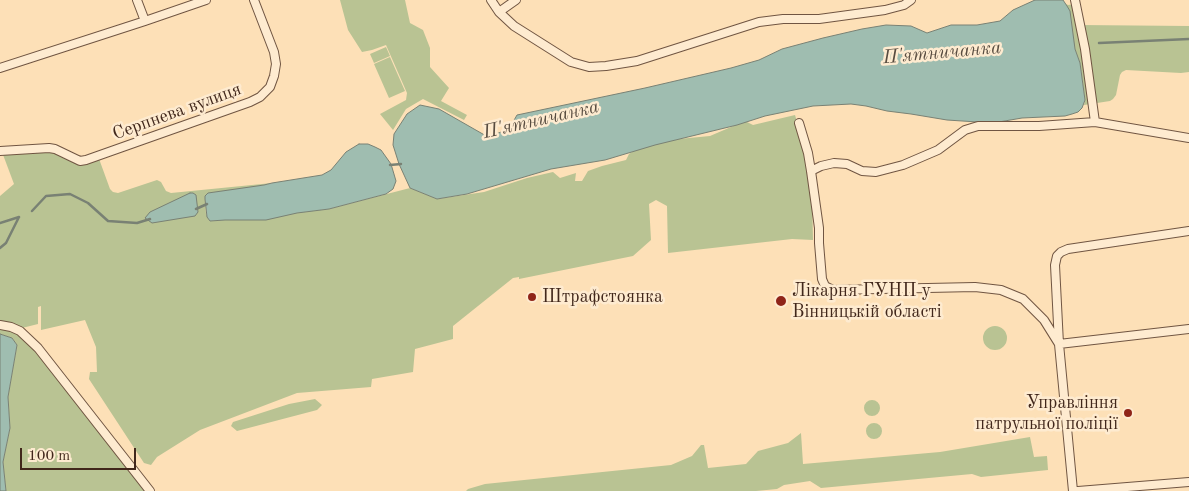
<!DOCTYPE html>
<meta charset="utf-8">
<style>
body{margin:0}
#map{position:relative;width:1189px;height:491px;overflow:hidden;background:#fde0b7;font-family:"Old Standard TT",serif}
canvas{display:block}
.scale{position:absolute;left:20px;top:448px;width:116px;height:22px;box-sizing:border-box;border:2px solid #41271b;border-top:0;padding-left:6px;font-size:15px;line-height:18px;white-space:nowrap;color:#41271b;-webkit-text-stroke:4px #feebd0;paint-order:stroke}
</style>
<div id="map">
<canvas width="1189" height="491"></canvas>
<div class="scale">100 m</div>
</div>
<script>
const context = document.querySelector('canvas').getContext('2d');
context.lineJoin = 'round';
function fill(path, color) { context.fillStyle = color; context.fill(path, 'evenodd'); }
const toPath = rows => new Path2D(rows.map(r => 'M' + r).join(''));
function stroke(path, color, width, dash) { context.strokeStyle = color; context.lineWidth = width; context.lineCap = dash ? 'butt' : 'round'; context.setLineDash(dash || []); context.stroke(path); }
function label(font, color, halo, rows, align = 'center') {
  context.font = font + ' "Old Standard TT",serif'; context.lineWidth = 5; context.setLineDash([]); context.textBaseline = 'middle'; context.strokeStyle = halo; context.fillStyle = color; for (const [text, x, y, turn = 0] of rows) {
    context.save(); context.translate(x, y); context.rotate((+turn || 0) * Math.PI / 180); context.textAlign = isNaN(turn) ? turn : align; if (halo) context.strokeText(text, 0, 0); context.fillText(text, 0, 0); context.restore();
  }
}
const green = toPath([
 [340,0,405,0,410,23,423,30,430,48,430,67,449,88,441,101,467,115,464,120,423,99,406,109,393,130,380,114,406,100,407,93,386,45,372,50,362,52,348,30],
 [1066,4,1068,5,1076,4,1080,25,1189,26,1189,72,1181,73,1126,70,1122,72,1120,75,1116,95,1113,99,1110,101,1084,105,1085,100,1080,63,1075,49],
 [386,47,390,56,374,63,370,54],
 [390,57,405,91,389,98,374,64],
 [795,115,806,153,812,196,813,240,792,239,668,253,667,206,656,200,649,204,651,240,633,256,519,279,519,277,513,278,453,326,453,339,415,349,413,372,372,379,371,387,297,393,200,430,157,457,151,465,144,463,89,379,90,372,97,372,96,347,85,320,41,330,41,306,38,307,38,324,18,329,36,350,148,491,6,491,3,462,10,428,8,397,17,345,12,338,0,334,0,196,14,184,2,152,49,148,80,161,98,156,110,189,113,192,118,193,157,180,161,182,166,191,171,193,272,183,205,199,206,214,210,221,329,209,410,188,437,199,484,192,527,178,553,172,560,178,576,173,575,181,582,181,588,171,602,166,626,160,629,154,647,142,710,136,745,121,753,125],
 '983 338a12 12 0 1 1 24 0a12 12 0 1 1-24 0Z',
 [315,399,322,405,317,410,237,431,231,426,233,422,289,404],
 '864 408a8 8 0 1 1 16 0a8 8 0 1 1-16 0Z',
 '866 431a8 8 0 1 1 16 0a8 8 0 1 1-16 0Z',
 [801,433,803,464,940,452,1030,437,1034,457,1047,456,1048,470,981,477,972,474,821,488,810,481,784,485,777,489,756,491,466,491,468,489,485,484,671,465,692,456,701,445,704,445,708,468,746,464,758,451,788,443]
]);
const water = toPath([
 [1035,0,1063,0,1067,6,1070,11,1075,49,1080,63,1085,100,1082,108,1078,112,1072,114,1065,116,1022,118,993,123,947,120,911,114,887,111,866,106,851,104,813,106,765,116,737,125,655,145,605,160,551,169,467,194,437,199,410,188,399,164,393,145,394,134,407,114,420,105,439,109,488,137,509,129,517,115,645,88,731,68,759,60,782,49,823,38,862,29,886,25,911,26,927,33,951,25,977,25,1000,21,1013,10,1035,0],
 [359,144,368,144,375,147,381,150,391,164,396,181,393,189,386,194,329,209,297,213,266,220,225,220,210,221,207,217,205,199,205,196,208,193,264,185,272,183,322,175,331,170,346,152,359,144],
 [190,193,193,193,196,195,198,212,195,216,152,223,145,218,150,212,190,193],
 [0,334,12,338,17,345,8,397,10,428,3,462,6,491,0,491,0,334]
]);
const stream = toPath([
 [1099,43,1189,39],
 [390,165,401,164],
 [196,209,207,204],
 [32,211,46,196,70,194,88,203,108,221,137,223,150,219],
 [0,223,19,217],
 [0,248,6,243,19,217]
]);
const street = toPath([
 [137,0,145,21],
 [491,0,499,12,514,26,571,62,589,67,606,66,637,61,759,22,783,19,819,19,885,10,904,5,911,0],
 [1075,0,1085,49,1095,122],
 [499,12,516,0],
 [0,68,145,21,206,0],
 [799,123,808,153,811,171,819,228,819,243,822,279,825,286,833,290,975,287,1001,290,1023,299,1044,320,1059,344],
 [0,151,49,148,55,149,80,161,86,160,250,102,260,97,270,87,274,76,276,64,274,52,254,0],
 [811,171,821,166,834,163,847,164,862,171,876,172,903,165,938,150,965,130,978,126,1039,126,1095,122,1189,138],
 [0,325,11,327,20,331,38,348,150,491],
 [1059,344,1189,329],
 [1073,491,1059,344,1055,265,1057,256,1061,252,1068,249,1189,231],
 [1078,491,1189,482]
]);
const markers = [
 [532,297,5,"#8f2418"],
 [781,301,6,"#8f2418"],
 [1128,413,5,"#8f2418"]
];
const streetNames = [
 ["Серпнева вулиця",177,112,-20]
];
const poiNames = [
 ["Лікарня ГУНП у",792,291],
 ["Вінницькій області",792,312],
 ["Штрафстоянка",542,297],
 ["Управління",1118,403,"right"],
 ["патрульної поліції",1118,424,"right"]
];
const waterNames = [
 ["П'ятничанка",942,53,-5],
 ["П'ятничанка",541,120,-13]
];
fill(green, '#b9c393');
fill(water, '#9fbdb0');
stroke(water, '#798174', 1);
stroke(stream, '#798174', 2.5);
stroke(street, '#705542', 10);
stroke(street, '#feebd0', 8);
for (const [x, y, r, color] of markers) { const dot = new Path2D(); dot.arc(x, y, r, 0, 2 * Math.PI); context.fillStyle = color; context.fill(dot); stroke(dot, '#feebd0', 2); }
label('18px', '#41271b', '#feebd0', streetNames);
label('18px', '#41271b', '#feebd0', poiNames, 'left');
label('italic 19px', '#584c40', '#feebd0', waterNames);
</script>
